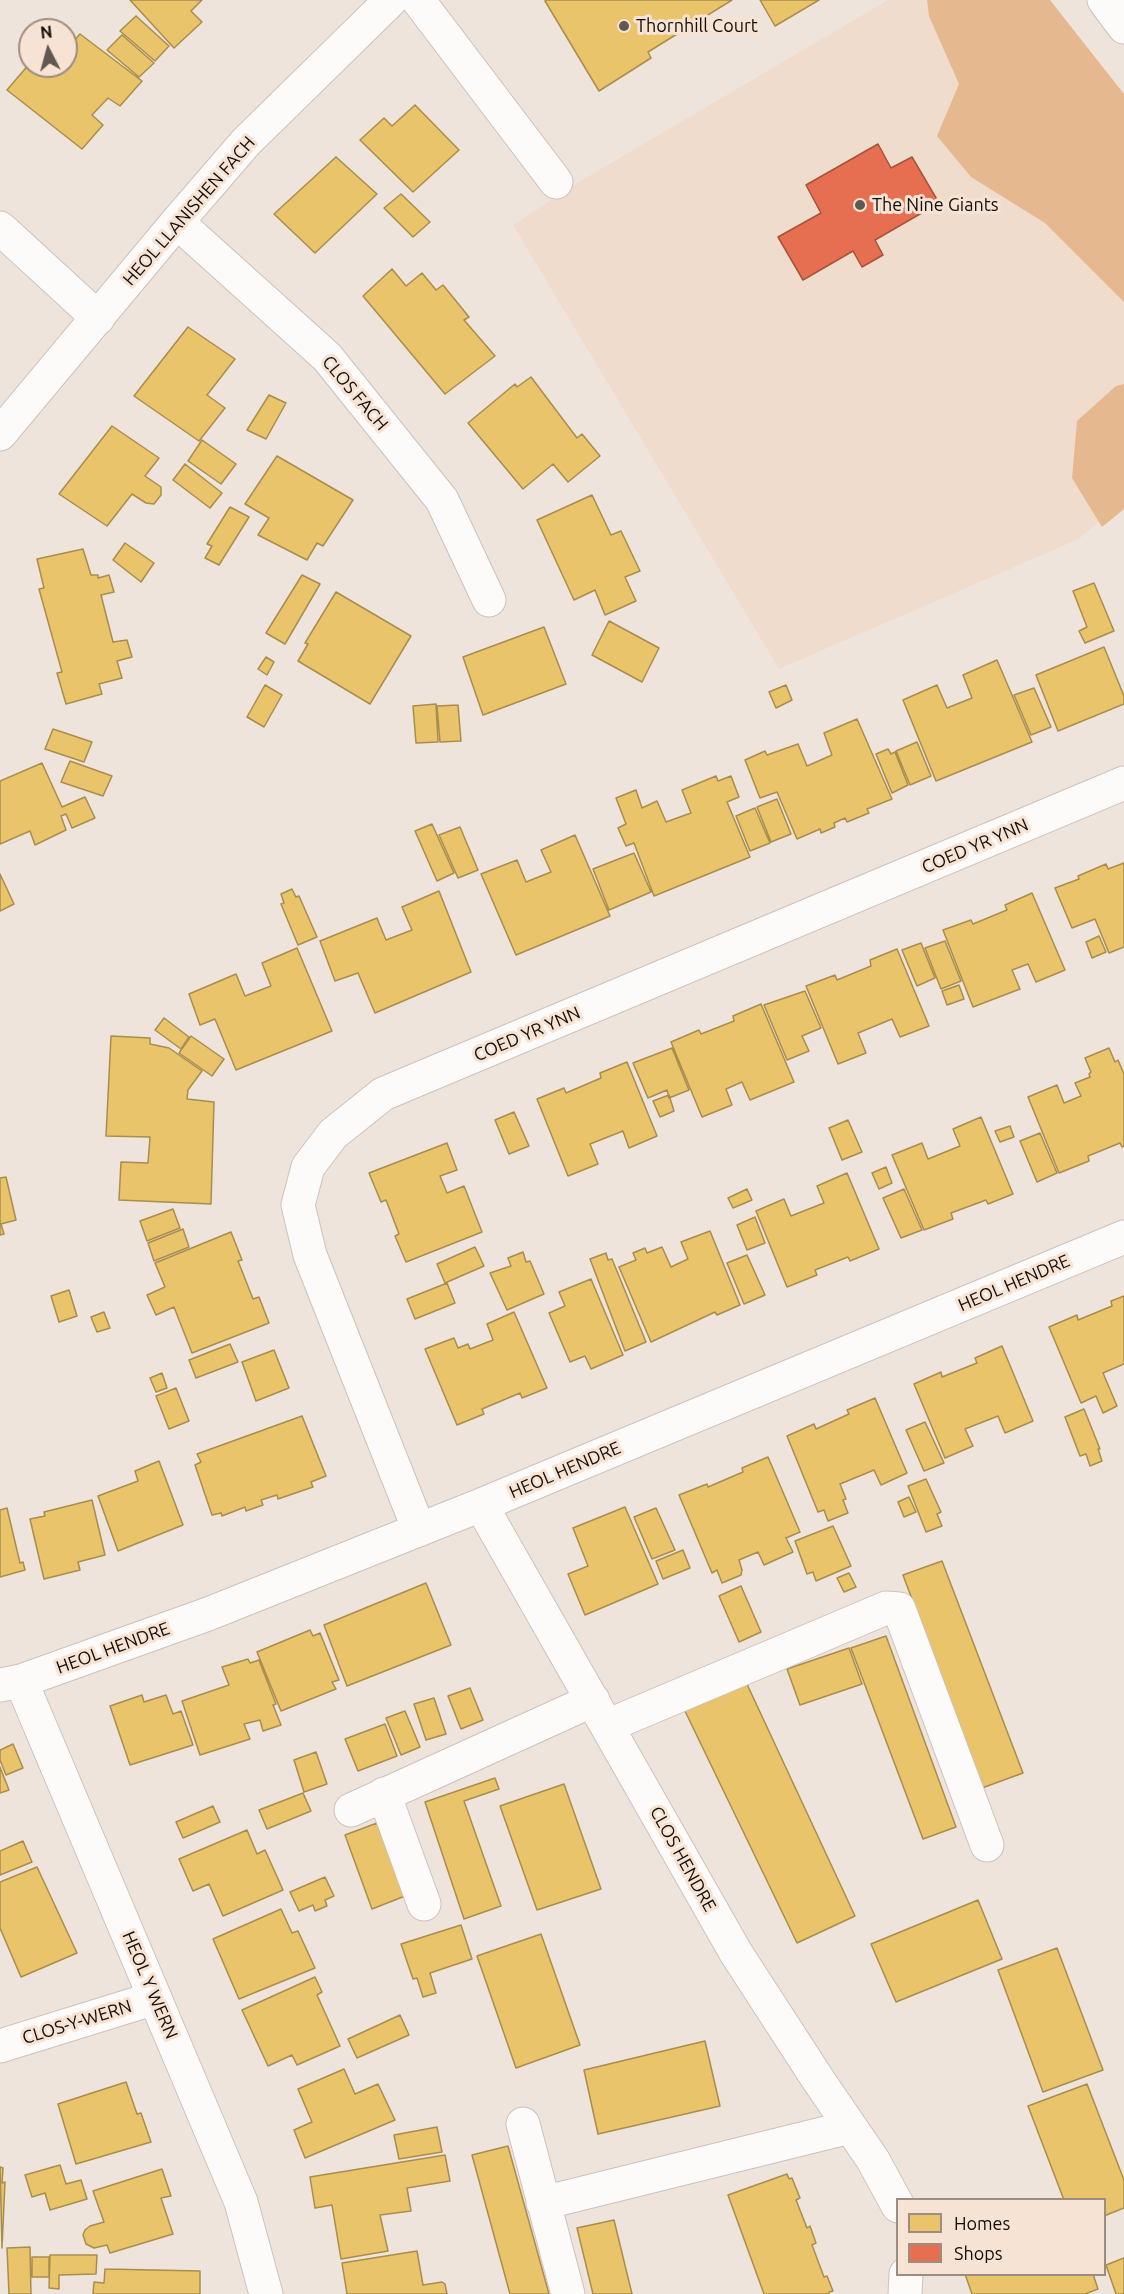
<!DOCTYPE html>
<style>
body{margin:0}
#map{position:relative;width:1124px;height:2294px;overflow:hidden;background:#efe4db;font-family:Ubuntu,sans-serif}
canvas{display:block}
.legend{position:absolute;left:896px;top:2198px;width:210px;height:78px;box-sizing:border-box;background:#f7e3d3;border:2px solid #9c8d82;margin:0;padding:8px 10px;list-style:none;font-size:18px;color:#130d08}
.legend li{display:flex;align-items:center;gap:12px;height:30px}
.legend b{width:30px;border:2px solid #9c8d82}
.north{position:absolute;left:18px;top:18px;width:60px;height:60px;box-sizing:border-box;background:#f7e3d3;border:2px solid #9c8d82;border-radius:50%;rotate:354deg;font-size:16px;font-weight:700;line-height:24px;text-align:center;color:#130d08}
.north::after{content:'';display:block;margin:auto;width:21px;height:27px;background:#605852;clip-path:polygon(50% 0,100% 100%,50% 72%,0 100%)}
</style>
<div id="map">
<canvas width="1124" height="2294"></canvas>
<ul class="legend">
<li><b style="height:16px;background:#e9c46a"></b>Homes</li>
<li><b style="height:16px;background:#e76f51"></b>Shops</li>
</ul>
<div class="north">N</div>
</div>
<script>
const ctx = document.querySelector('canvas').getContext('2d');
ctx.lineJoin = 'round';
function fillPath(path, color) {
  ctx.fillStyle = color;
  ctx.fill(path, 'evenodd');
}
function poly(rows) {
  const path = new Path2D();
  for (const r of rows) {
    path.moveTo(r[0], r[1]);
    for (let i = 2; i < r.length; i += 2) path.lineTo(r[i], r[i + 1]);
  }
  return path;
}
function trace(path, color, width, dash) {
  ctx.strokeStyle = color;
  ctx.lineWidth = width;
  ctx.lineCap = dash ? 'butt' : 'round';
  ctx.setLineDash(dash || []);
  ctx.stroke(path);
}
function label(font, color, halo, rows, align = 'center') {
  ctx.font = font + ' Ubuntu,sans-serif';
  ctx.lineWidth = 6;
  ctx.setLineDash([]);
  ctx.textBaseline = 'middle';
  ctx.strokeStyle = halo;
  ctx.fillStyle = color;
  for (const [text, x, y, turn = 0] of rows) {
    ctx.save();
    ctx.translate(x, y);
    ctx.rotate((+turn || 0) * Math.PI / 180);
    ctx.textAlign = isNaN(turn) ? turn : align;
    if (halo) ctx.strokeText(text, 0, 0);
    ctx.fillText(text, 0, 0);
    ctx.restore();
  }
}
const built = poly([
 [888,0,990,0,1124,206,1124,500,1079,539,779,669,513,225,577,183]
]);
const forest = poly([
 [927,0,1050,0,1124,94,1124,302,1045,223,971,177,937,136,959,84,929,16],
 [1124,384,1124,509,1102,527,1072,478,1077,421,1116,386]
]);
const homes = poly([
 [130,0,202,0,191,11,202,22,174,48,130,0],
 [547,0,732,0,648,52,651,58,599,91,545,1,547,0],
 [760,0,819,0,775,26,760,0],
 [136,16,169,46,155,61,120,31,136,16],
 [80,34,142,81,120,106,108,98,92,115,103,125,82,149,7,90,30,63,30,66,66,66,66,44,69,46,80,34],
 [122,35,154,63,139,77,107,50,122,35],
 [415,105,459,150,413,192,360,140,384,118,392,126,415,105],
 [336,157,377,194,315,253,274,214,336,157],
 [401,194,430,222,413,237,384,208,401,194],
 [392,269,406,286,422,273,436,290,443,285,469,317,464,320,495,356,445,394,363,296,392,269],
 [188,327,235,359,207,395,225,408,199,441,134,396,188,327],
 [531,377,577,438,582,434,600,456,568,482,553,464,523,489,468,423,515,384,517,387,531,377],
 [269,395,286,403,266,439,247,430,269,395],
 [112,426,159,458,145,476,161,487,161,495,154,504,146,503,132,494,107,526,59,494,112,426],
 [202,440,236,464,221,484,188,461,202,440],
 [277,456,353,500,323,546,317,543,307,560,258,535,269,518,245,504,277,456],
 [185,464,222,493,210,508,173,480,185,464],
 [592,495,611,535,621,531,640,571,625,577,636,601,605,615,595,590,574,600,537,520,592,495],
 [230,507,249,517,219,565,205,558,212,546,207,544,230,507],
 [125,543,154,563,141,582,113,560,125,543],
 [83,549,91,575,98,575,98,578,109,575,114,592,101,595,113,642,127,640,132,657,117,661,122,678,99,684,102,694,66,704,57,673,62,672,39,589,44,588,37,559,83,549],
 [302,575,320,584,285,644,266,633,302,575],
 [1094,583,1114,631,1085,643,1079,631,1087,627,1073,591,1094,583],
 [336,592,411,636,370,704,298,661,308,644,305,643,336,592],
 [609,621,659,648,642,682,592,655,609,621],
 [544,627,566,684,483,715,463,657,544,627],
 [1104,647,1124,696,1124,704,1058,731,1036,675,1104,647],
 [266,657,274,662,267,675,258,669,266,657],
 [997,660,1032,742,936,781,903,700,937,685,947,708,972,698,963,675,997,660],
 [265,685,282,695,264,727,247,717,265,685],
 [786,685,792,700,776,708,769,692,786,685],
 [1034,688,1051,727,1031,735,1014,695,1034,688],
 [436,704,438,742,416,743,413,706,436,704],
 [458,705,461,741,440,742,437,706,458,705],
 [857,719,892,799,867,809,869,813,847,822,845,818,834,823,835,827,821,833,820,829,797,839,777,792,760,798,745,760,765,751,767,755,798,744,807,766,832,755,824,733,857,719],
 [53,729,92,742,84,762,45,749,53,729],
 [917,742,931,776,910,785,896,751,917,742],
 [888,749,891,754,895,752,908,785,892,793,876,754,888,749],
 [70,761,112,776,103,796,61,782,70,761],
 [42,763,62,807,85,797,95,818,72,828,66,814,61,816,66,830,35,845,30,831,0,844,0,781,42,763],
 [716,776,718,781,731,776,739,797,727,802,750,857,654,896,634,843,626,846,618,828,626,824,616,798,636,790,642,808,657,801,666,822,691,813,682,790,716,776],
 [777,799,791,834,771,842,757,807,777,799],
 [755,808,770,843,750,851,736,816,755,808],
 [432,824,454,873,437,881,415,831,432,824],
 [460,827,478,870,458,878,439,835,460,827],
 [575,835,610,916,516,955,481,874,517,860,526,882,551,872,541,850,575,835],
 [634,853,651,892,609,910,593,869,634,853],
 [1124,863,1124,947,1109,953,1095,919,1072,928,1055,888,1079,879,1078,876,1106,864,1108,869,1124,863],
 [0,874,14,904,0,911,0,874],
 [292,889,296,897,299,896,317,937,298,945,281,904,284,903,281,894,292,889],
 [439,891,471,972,375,1013,358,973,335,981,320,941,377,918,386,940,412,930,402,907,439,891],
 [1032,893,1065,970,1036,982,1028,964,1012,970,1020,989,973,1007,943,930,971,920,973,924,1007,910,1005,905,1032,893],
 [1099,936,1106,952,1092,958,1086,942,1099,936],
 [945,941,961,981,941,989,925,948,945,941],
 [921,943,935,978,917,986,902,950,921,943],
 [297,948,332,1031,236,1070,215,1019,200,1025,189,994,236,974,245,996,271,986,262,963,297,948],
 [897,949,929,1026,900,1037,892,1019,858,1033,866,1053,838,1064,806,986,835,975,837,980,871,966,870,960,897,949],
 [959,985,964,999,947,1005,942,991,959,985],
 [805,991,821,1028,802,1036,809,1051,787,1060,764,1005,805,991],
 [761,1004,794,1082,750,1100,742,1082,726,1089,732,1105,702,1117,671,1042,699,1030,701,1034,734,1021,733,1016,761,1004],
 [164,1018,189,1037,181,1049,155,1030,164,1018],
 [111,1036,150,1038,150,1044,169,1048,202,1071,188,1090,187,1099,214,1102,211,1204,119,1200,121,1162,148,1163,150,1137,106,1136,111,1036],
 [191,1036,224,1059,212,1076,179,1053,191,1036],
 [672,1048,689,1090,669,1098,667,1090,648,1098,633,1063,672,1048],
 [1109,1048,1115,1062,1118,1060,1124,1074,1124,1146,1122,1147,1120,1143,1088,1156,1089,1161,1059,1173,1028,1097,1057,1085,1064,1103,1081,1096,1075,1083,1090,1077,1089,1074,1091,1072,1085,1058,1109,1048],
 [627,1062,657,1136,629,1148,623,1131,590,1144,598,1164,568,1176,537,1099,564,1088,566,1093,601,1078,600,1073,627,1062],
 [669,1095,674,1111,660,1117,653,1101,669,1095],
 [514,1112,529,1146,509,1154,495,1120,514,1112],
 [981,1117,1013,1194,988,1204,986,1200,951,1213,953,1219,924,1230,892,1155,922,1143,928,1159,960,1146,953,1129,981,1117],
 [848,1120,862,1152,842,1160,829,1128,848,1120],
 [1010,1126,1014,1137,1000,1142,995,1131,1010,1126],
 [1040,1133,1057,1173,1037,1182,1020,1141,1040,1133],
 [447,1143,457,1170,440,1176,447,1193,464,1186,482,1232,406,1262,395,1236,399,1234,386,1200,381,1202,369,1173,447,1143],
 [886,1167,892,1183,879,1189,872,1173,886,1167],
 [847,1173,879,1249,850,1261,848,1257,815,1270,817,1275,787,1287,756,1211,784,1199,791,1216,824,1203,817,1186,847,1173],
 [6,1177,16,1220,1,1224,4,1234,0,1235,0,1178,6,1177],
 [747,1189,752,1200,733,1208,728,1198,747,1189],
 [904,1189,922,1230,901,1238,883,1198,904,1189],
 [173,1209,180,1228,147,1241,140,1221,173,1209],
 [755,1217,765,1243,747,1250,737,1225,755,1217],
 [183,1229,189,1247,154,1261,148,1243,183,1229],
 [710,1231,740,1305,717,1315,715,1312,651,1342,619,1267,636,1260,633,1253,645,1248,647,1253,662,1247,671,1267,688,1259,681,1242,710,1231],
 [231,1232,242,1260,238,1261,253,1299,259,1297,269,1323,192,1353,174,1307,156,1315,147,1295,165,1287,155,1263,231,1232],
 [475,1247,484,1266,445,1283,437,1264,475,1247],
 [523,1252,526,1262,530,1261,544,1294,507,1310,490,1273,511,1266,508,1258,523,1252],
 [606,1253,608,1260,612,1259,646,1342,625,1351,590,1259,606,1253],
 [747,1255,765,1295,744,1304,727,1263,747,1255],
 [591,1279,623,1355,591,1369,585,1356,570,1362,549,1313,565,1306,559,1292,591,1279],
 [447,1283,455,1303,415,1319,407,1299,447,1283],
 [69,1290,77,1316,59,1322,51,1296,69,1290],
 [1124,1296,1124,1364,1103,1373,1117,1406,1103,1413,1096,1396,1081,1403,1049,1327,1077,1315,1078,1320,1112,1306,1111,1301,1124,1296],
 [104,1312,110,1328,97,1332,91,1317,104,1312],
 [514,1312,547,1388,522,1398,520,1393,482,1409,484,1414,457,1425,425,1349,454,1338,458,1348,468,1344,470,1349,493,1340,487,1324,514,1312],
 [230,1344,238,1362,196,1378,189,1360,230,1344],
 [1002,1346,1033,1421,1005,1433,998,1416,965,1429,973,1446,945,1458,914,1384,941,1372,942,1377,977,1363,975,1358,1002,1346],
 [274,1350,289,1388,256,1401,242,1362,274,1350],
 [162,1373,167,1388,156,1392,150,1378,162,1373],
 [176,1388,189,1421,169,1429,156,1396,176,1388],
 [875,1398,907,1473,881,1485,874,1470,840,1484,846,1499,843,1500,848,1513,828,1521,824,1510,818,1512,787,1436,814,1424,816,1429,849,1414,847,1410,875,1398],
 [1084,1409,1100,1449,1098,1449,1102,1461,1090,1466,1086,1454,1080,1456,1065,1417,1084,1409],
 [302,1416,326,1476,311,1482,313,1487,278,1499,277,1495,261,1500,263,1505,246,1511,245,1507,222,1516,221,1513,212,1515,195,1465,201,1462,197,1454,302,1416],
 [925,1422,944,1463,924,1471,906,1430,925,1422],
 [768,1457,800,1532,786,1538,793,1552,764,1565,758,1552,739,1560,742,1570,741,1575,722,1583,717,1570,712,1573,679,1495,707,1484,708,1487,743,1472,742,1468,768,1457],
 [159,1461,183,1525,118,1551,98,1496,138,1481,135,1471,159,1461],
 [926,1479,941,1512,937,1514,942,1526,926,1532,908,1486,926,1479],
 [909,1497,916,1512,904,1517,898,1502,909,1497],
 [92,1500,105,1555,78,1562,80,1570,44,1579,30,1519,45,1516,44,1512,92,1500],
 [625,1507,658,1584,585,1615,568,1574,588,1566,573,1528,625,1507],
 [7,1508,20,1563,23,1562,25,1570,0,1577,0,1510,7,1508],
 [656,1508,675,1550,652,1559,634,1517,656,1508],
 [833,1526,851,1566,816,1581,813,1572,807,1574,795,1541,833,1526],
 [683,1550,690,1568,663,1579,656,1561,683,1550],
 [942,1561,1023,1773,982,1788,903,1575,942,1561],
 [849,1573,856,1587,844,1592,837,1578,849,1573],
 [426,1583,451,1645,347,1686,324,1625,426,1583],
 [741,1586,761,1632,739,1642,719,1596,741,1586],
 [310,1630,313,1636,320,1633,339,1680,332,1682,336,1689,281,1711,257,1652,310,1630],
 [886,1636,956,1827,923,1839,851,1648,886,1636],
 [849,1648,862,1684,800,1705,787,1669,849,1648],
 [248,1659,250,1663,259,1660,276,1704,273,1705,281,1725,263,1731,260,1720,244,1724,250,1739,200,1755,182,1701,229,1685,222,1667,248,1659],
 [746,1682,855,1916,797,1943,684,1709,746,1682],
 [470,1688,483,1720,461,1729,448,1696,470,1688],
 [142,1695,144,1702,166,1695,173,1714,181,1711,193,1745,130,1765,110,1706,142,1695],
 [434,1698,446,1734,426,1740,414,1704,434,1698],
 [405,1711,420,1747,401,1755,386,1718,405,1711],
 [385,1724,397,1756,358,1771,345,1739,385,1724],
 [13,1744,23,1768,6,1775,0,1760,0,1750,13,1744],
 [316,1752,327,1784,304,1792,294,1760,316,1752],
 [0,1767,9,1790,0,1793,0,1767],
 [495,1778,499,1789,464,1801,501,1906,464,1919,425,1802,495,1778],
 [564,1784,601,1889,537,1910,500,1806,564,1784],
 [303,1793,311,1811,267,1829,259,1810,303,1793],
 [213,1806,220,1822,183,1838,176,1822,213,1806],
 [377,1823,405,1896,372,1909,345,1835,377,1823],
 [247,1830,257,1854,265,1850,283,1890,223,1916,209,1884,193,1891,179,1859,247,1830],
 [23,1841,32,1862,0,1875,0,1851,23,1841],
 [37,1867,77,1953,21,1977,0,1928,0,1882,37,1867],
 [325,1877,334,1896,325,1900,327,1906,315,1911,313,1905,299,1911,290,1892,325,1877],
 [978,1900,1002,1959,896,2002,871,1944,978,1900],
 [281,1909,292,1933,298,1931,315,1968,239,1999,213,1939,281,1909],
 [461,1925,472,1959,430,1973,436,1993,423,1997,417,1978,413,1979,401,1944,461,1925],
 [541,1934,580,2045,516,2068,477,1956,541,1934],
 [1057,1948,1103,2070,1043,2092,998,1970,1057,1948],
 [315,1977,322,1992,317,1995,340,2046,297,2065,292,2055,268,2066,242,2010,315,1977],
 [400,2015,409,2035,357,2058,348,2039,400,2015],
 [705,2041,720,2106,598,2134,584,2070,705,2041],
 [344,2069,355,2094,378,2084,395,2120,305,2158,294,2130,312,2122,298,2089,344,2069],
 [126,2082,137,2114,141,2113,151,2142,76,2164,58,2104,126,2082],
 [1087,2084,1124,2180,1124,2208,1104,2216,1104,2200,1064,2200,1028,2106,1087,2084],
 [437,2127,442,2152,399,2159,394,2135,437,2127],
 [508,2146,549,2294,510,2294,472,2155,508,2146],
 [445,2155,450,2181,407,2188,411,2211,380,2215,388,2251,341,2259,332,2205,315,2208,310,2177,445,2155],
 [60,2165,66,2184,81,2180,87,2199,50,2210,45,2193,32,2197,25,2175,60,2165],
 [0,2167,3,2168,2,2183,5,2182,2,2248,0,2167],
 [162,2169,171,2196,161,2198,173,2234,110,2253,107,2245,94,2248,86,2244,83,2235,85,2230,90,2226,104,2222,93,2191,162,2169],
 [787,2174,789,2179,792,2178,800,2198,796,2200,807,2228,810,2226,816,2243,812,2245,824,2277,827,2276,833,2291,829,2292,829,2294,764,2294,728,2195,787,2174],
 [614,2220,632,2294,593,2294,577,2228,614,2220],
 [30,2247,31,2294,9,2294,7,2248,30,2247],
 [417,2251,423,2285,442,2282,445,2284,447,2294,347,2294,342,2263,417,2251],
 [50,2255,97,2255,96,2274,59,2275,59,2289,49,2288,50,2255],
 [32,2257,49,2257,49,2277,32,2277,32,2257],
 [1124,2258,1124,2294,1116,2294,1106,2265,1124,2258],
 [105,2269,200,2271,200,2294,93,2294,94,2282,104,2283,105,2269],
 [965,2274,1093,2274,1098,2289,1085,2294,972,2294,965,2274]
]);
const shops = poly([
 [878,144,891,168,912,157,939,203,875,240,883,255,862,267,853,251,803,280,778,237,821,213,806,185,878,144]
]);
const minor = poly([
 [418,0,556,182],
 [177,222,327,357,442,500,489,600],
 [0,228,98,318],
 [0,434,177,222,246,142,391,0],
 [481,1505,736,1953,817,2078,873,2160,898,2206],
 [419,1530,310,1255,298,1205,308,1167,333,1134,383,1094,1124,783],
 [21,1681,241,2202,266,2294],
 [0,1685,21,1681,208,1614,481,1505,1124,1237],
 [607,1726,886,1608,899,1609,987,1845],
 [384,1794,424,1904],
 [351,1810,593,1700],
 [0,2046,155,1998],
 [523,2124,568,2294],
 [543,2203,850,2127],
 [905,2294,906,2274]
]);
const major = poly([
 [1104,0,1124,27]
]);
const markers = [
 [624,26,6,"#605852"],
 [860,205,6,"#605852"]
];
const poiNames = [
 ["Thornhill Court",636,26],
 ["The Nine Giants",872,205]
];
const streetNames = [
 ["HEOL LLANISHEN FACH",189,211,-49],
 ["CLOS FACH",355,393,50],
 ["COED YR YNN",975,846,-23],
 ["COED YR YNN",527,1034,-23],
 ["HEOL HENDRE",1014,1283,-23],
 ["HEOL HENDRE",565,1470,-23],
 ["HEOL HENDRE",113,1648,-20],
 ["CLOS HENDRE",683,1859,61],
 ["HEOL Y WERN",150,1985,67],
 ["CLOS-Y-WERN",77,2022,-17]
];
fillPath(built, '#f0dccd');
fillPath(forest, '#e6b890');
fillPath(homes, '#e9c46a');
trace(homes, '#a98d4d', 1.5);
fillPath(shops, '#e76f51');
trace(shops, '#a7523b', 1.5);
trace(minor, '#cbc2bc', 35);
trace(major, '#cbc2bc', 35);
trace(minor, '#fdfbfa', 33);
trace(major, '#fdfbfa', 33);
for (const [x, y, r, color] of markers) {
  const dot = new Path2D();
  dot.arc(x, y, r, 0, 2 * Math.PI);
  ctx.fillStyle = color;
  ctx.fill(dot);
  trace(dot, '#f7e3d3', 2);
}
label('18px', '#130d08', '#f7e3d3', poiNames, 'left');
label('18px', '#130d08', '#f7e3d3', streetNames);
</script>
